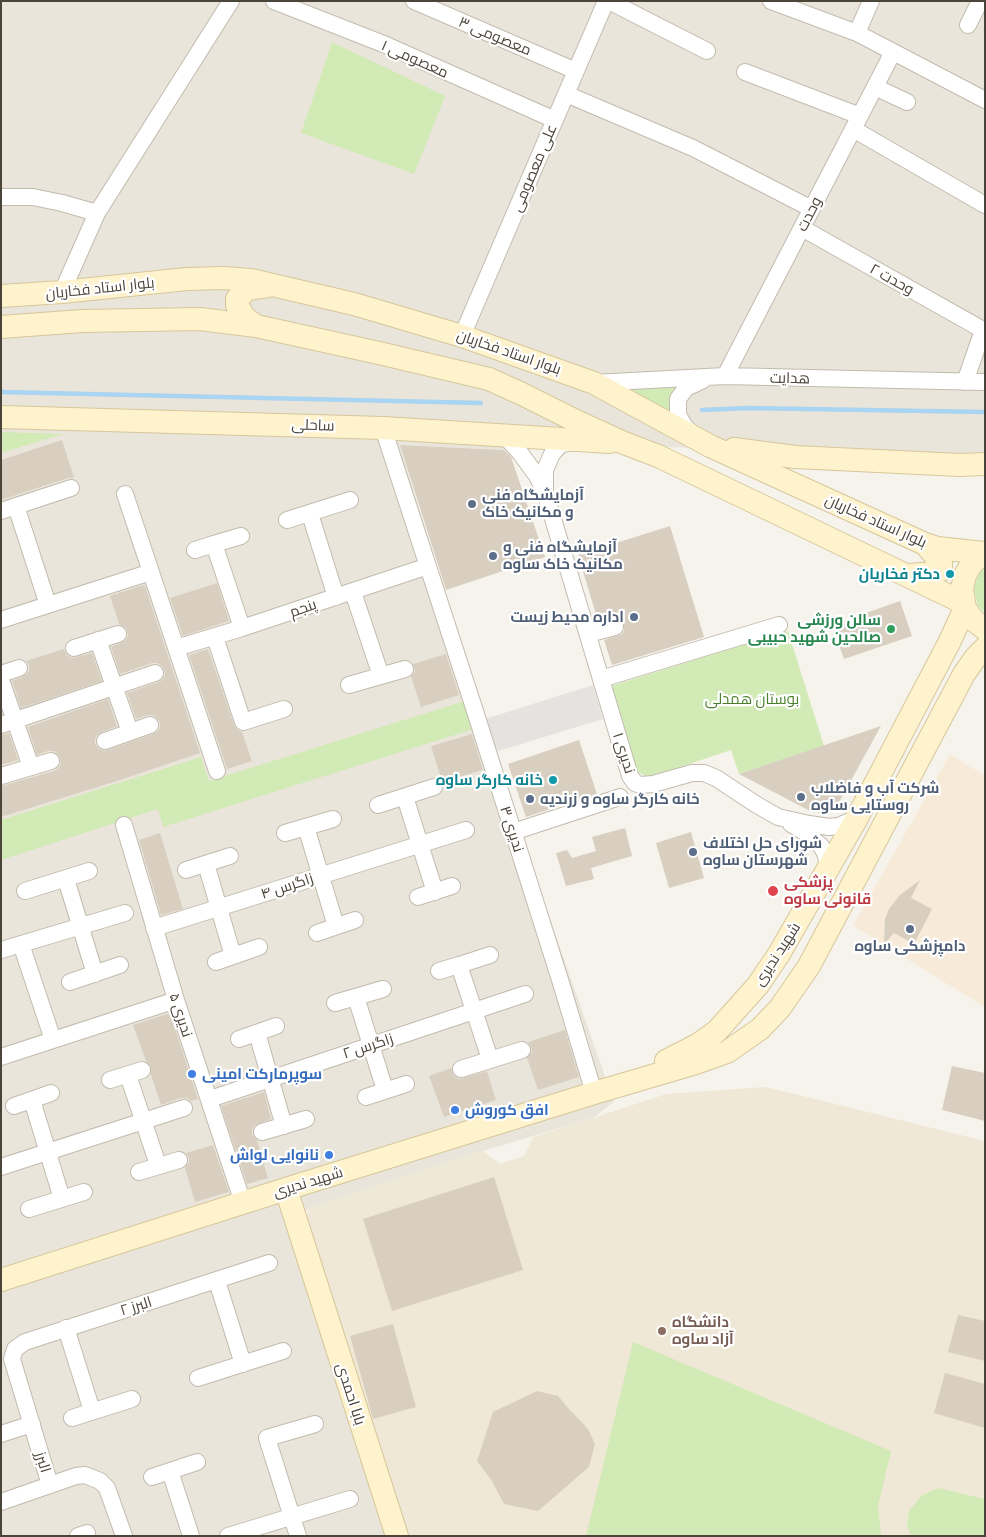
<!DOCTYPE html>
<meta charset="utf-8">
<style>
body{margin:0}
#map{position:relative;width:986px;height:1537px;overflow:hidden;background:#f6f3ec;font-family:"Exo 2",sans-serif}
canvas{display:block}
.frame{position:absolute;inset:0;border:2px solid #4b4439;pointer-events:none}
</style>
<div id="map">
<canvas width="986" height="1537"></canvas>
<div class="frame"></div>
</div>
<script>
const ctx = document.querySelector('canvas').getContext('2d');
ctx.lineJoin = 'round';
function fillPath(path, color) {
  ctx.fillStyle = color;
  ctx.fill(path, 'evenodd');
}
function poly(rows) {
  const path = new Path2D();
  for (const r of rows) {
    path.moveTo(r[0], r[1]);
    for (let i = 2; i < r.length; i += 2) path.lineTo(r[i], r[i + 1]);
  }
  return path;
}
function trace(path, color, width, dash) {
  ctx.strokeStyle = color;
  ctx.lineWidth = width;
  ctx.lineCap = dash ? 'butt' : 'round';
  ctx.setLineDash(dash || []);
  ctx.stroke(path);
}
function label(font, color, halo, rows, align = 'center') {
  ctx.font = font + ' "Exo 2",Cairo,sans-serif';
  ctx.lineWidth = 4.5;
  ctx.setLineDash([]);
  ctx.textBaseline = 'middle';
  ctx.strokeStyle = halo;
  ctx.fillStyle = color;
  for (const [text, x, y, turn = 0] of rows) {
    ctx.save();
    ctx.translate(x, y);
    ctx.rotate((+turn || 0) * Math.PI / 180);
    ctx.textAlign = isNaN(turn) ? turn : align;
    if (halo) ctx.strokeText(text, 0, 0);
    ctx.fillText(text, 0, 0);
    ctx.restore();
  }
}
const residential = poly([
 [1,1,985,1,985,457,597,445,508,450,400,445,444,591,527,853,614,1102,593,1118,483,1151,309,1209,288,1218,389,1536,1,1536]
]);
const commercial = poly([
 [950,754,985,776,985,1007,853,926]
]);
const education = poly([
 [766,1087,985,1141,985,1536,404,1536,304,1221,309,1209,483,1151,500,1164,524,1156,533,1137,593,1118,666,1094]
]);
const green = poly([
 [332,42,445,96,414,174,301,133],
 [681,382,669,398,674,417,622,387],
 [1,432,63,434,1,453],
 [985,567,985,613,978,606,974,590,978,575],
 [788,631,824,746,739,774,731,750,656,775,645,776,636,771,611,686],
 [471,699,480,727,163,827,158,809,1,860,1,820,201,757,209,781],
 [633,1342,891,1451,878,1506,881,1536,586,1536],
 [938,1488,985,1499,985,1536,911,1536,907,1526,909,1511,921,1496]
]);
const parking = poly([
 [593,685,603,719,495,752,485,719]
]);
const stream = poly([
 [1,392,481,403],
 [702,410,747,408,985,412]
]);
const building = poly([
 [62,440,74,478,68,478,1,500,1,460],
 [400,445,504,450,511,457,545,557,446,590],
 [670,526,704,637,612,665,604,640,622,634,624,630,624,624,622,620,617,617,598,621,578,555],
 [217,583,229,621,183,636,170,598],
 [143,585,145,586,200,753,117,781,1,817,1,786,54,771,58,768,61,764,60,758,57,753,54,751,48,751,37,755,28,727,108,699,117,726,102,732,97,735,95,739,95,744,99,749,104,751,108,750,153,734,158,731,160,727,160,722,156,717,152,715,147,715,136,719,127,693,159,682,162,680,165,675,164,669,162,666,157,663,152,663,120,674,111,647,125,641,128,636,127,631,125,627,119,624,110,596],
 [900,601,912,636,844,659,832,625],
 [64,649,67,655,72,658,92,653,102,681,21,708,12,681,22,677,27,674,29,670,29,665,26,661],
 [208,649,234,725,237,730,242,732,252,761,227,769,189,655],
 [446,654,459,695,421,707,411,676,415,671,413,664],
 [881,726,837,806,833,811,822,813,812,812,739,774],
 [9,733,18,760,1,765,1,735],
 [472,734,483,770,442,782,431,746],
 [579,740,597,794,526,817,508,764],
 [625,828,632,856,591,868,594,879,566,886,556,853,567,850,572,858,596,851,592,837],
 [691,832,704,878,669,888,656,843],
 [160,833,183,909,161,915,139,840],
 [920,880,911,898,932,909,914,944,894,933,884,944,885,919,889,909,900,895],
 [170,1013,198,1099,191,1101,187,1098,181,1098,161,1105,151,1075,151,1067,146,1061,133,1025],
 [565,1030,579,1077,538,1090,527,1058,532,1052,531,1047,528,1042],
 [952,1066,985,1073,985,1121,942,1110],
 [451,1068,454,1076,459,1079,487,1071,496,1100,444,1117,429,1076],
 [264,1092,271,1119,255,1125,252,1129,252,1134,257,1141,268,1178,247,1184,221,1106],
 [213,1145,229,1192,195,1202,185,1168,189,1162,189,1158,186,1153],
 [494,1177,523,1270,392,1311,363,1219],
 [958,1315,985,1321,985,1361,948,1352],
 [393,1324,416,1407,373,1419,350,1336],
 [945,1373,985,1384,985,1428,934,1413],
 [537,1391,558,1396,568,1408,588,1429,595,1444,589,1467,538,1511,504,1504,492,1481,477,1461,493,1412]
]);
const street = poly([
 [274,1,386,45,555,120],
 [414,1,576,71],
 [609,1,707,51],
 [771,1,857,33,985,100],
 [968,25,980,1],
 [857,33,871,1],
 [745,72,860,116],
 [875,87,907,102],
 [566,94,693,148,812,209],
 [853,129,985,205],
 [1,197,33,197,62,203,97,213],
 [802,228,983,330,965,382],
 [62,292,97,213,231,1],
 [462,336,606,1],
 [725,376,893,52],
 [594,383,725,376,985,382],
 [383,428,475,711,561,983,594,1093],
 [503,434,521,454,537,476,545,492,630,776,635,783,640,785,653,784,692,773,704,773,716,778,757,805,778,817,809,824,829,827,838,826,857,818],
 [693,434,685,427,678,415,678,399,686,388,703,380],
 [545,490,545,470,552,454,561,444,575,442],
 [125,494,217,771],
 [16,506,48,605],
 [1,511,71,488],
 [310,514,336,597],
 [287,520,350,500],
 [241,536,214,544,242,628],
 [195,550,214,544],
 [353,592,381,676],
 [1,620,151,572],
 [588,634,615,627],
 [215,637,243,722,284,709],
 [98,640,130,732],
 [74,648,118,634],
 [176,648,242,628,428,566],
 [1,674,19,668],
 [601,679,779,625],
 [1,680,31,767],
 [349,685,405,669],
 [1,725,155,673],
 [105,741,150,725],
 [1,776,51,761],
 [405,797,435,892],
 [378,805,434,787],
 [791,824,806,833,821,846,825,853,829,869],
 [124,825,176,1000,243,1203],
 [306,827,336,926],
 [513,832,620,797],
 [285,833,333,819],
 [206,864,233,956],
 [186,870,230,856],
 [66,879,95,974],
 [25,891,89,871],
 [418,897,452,886],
 [154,928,466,830],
 [317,933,355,920],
 [21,944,53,1040],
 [1,950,125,913],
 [490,955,459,965,490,1059],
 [216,962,259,947],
 [439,971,459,965],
 [70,982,120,965],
 [356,997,385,1090],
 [335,1003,383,989],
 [257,1033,284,1126],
 [239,1039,276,1026],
 [1,1057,176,1000],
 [461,1069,522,1050],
 [128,1075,158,1165],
 [110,1080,142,1070],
 [366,1097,406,1084],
 [210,1099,525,994],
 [32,1100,62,1199],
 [14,1106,51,1093],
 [262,1132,306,1119],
 [1,1167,184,1108],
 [139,1172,179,1160],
 [29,1209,84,1192],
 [217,1281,243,1364],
 [66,1328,92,1411],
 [198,1378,283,1351],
 [72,1418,132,1399],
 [1,1434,32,1424],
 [170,1471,191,1536],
 [152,1477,197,1462],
 [50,1485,12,1359,15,1349,25,1342,269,1263],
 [1,1502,76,1476,85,1475,100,1481,107,1488,124,1536],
 [78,1536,87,1533],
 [228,1536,350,1499],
 [298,1536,267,1438,315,1424]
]);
const secondary = poly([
 [1,296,62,292,187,279,223,278,251,280,354,304,462,336,594,383,710,446,925,544,937,548,984,553],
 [256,326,244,317,237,305,237,299,247,289,268,286],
 [1,327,82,321,200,319,256,326,379,353,489,379,522,394,578,422,624,443,658,456,964,603],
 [1,417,383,428,610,442],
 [734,449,795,457,960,465,985,464],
 [985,553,973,562,965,575,962,589,965,608,972,619,985,629],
 [908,575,935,573,941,570,941,563,925,544],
 [666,1061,699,1044,717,1031,758,985,779,954,857,818,949,643,965,608],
 [286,1189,397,1536],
 [1,1280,286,1189,594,1093,696,1063,727,1052,760,1029,780,1008,809,966,964,674,976,657,985,648]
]);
const markers = [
 [472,504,5,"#5c6f8a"],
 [493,556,5,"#5c6f8a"],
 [950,574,5,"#0f9aa8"],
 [634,617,5,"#5c6f8a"],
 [891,629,5,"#2e9e5b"],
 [553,780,5,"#0f9aa8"],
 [801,797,5,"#5c6f8a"],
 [530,799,5,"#5c6f8a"],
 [693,852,5,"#5c6f8a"],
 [773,891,6,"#e0444e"],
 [910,929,5,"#5c6f8a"],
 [192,1074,5,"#3f7fe0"],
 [455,1110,5,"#3f7fe0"],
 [329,1155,5,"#3f7fe0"],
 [662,1331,5,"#8d6e63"]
];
const streetNames = [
 ["معصومی ۳",495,36,23],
 ["معصومی ۱",415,59,24],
 ["علی معصومی",534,168,-67],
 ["وحدت",809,214,-63],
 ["وحدت ۲",892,279,29],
 ["بلوار استاد فخاریان",100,288,-6],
 ["بلوار استاد فخاریان",509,352,19],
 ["هدایت",790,378,1],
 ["ساحلی",313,425,2],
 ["بلوار استاد فخاریان",876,521,24],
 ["پنجم",303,608,-19],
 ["ندیری ۱",624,753,72],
 ["ندیری ۳",512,829,72],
 ["زاگرس ۴",287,886,-18],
 ["شهید ندیری",777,954,-57],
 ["ندیری ۵",181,1015,72],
 ["زاگرس ۲",368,1046,-18],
 ["شهید ندیری",308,1182,-17],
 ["البرز ۲",136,1306,-17],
 ["بابا احمدی",351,1394,72],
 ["البرز",43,1462,73]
];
const serviceNames = [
 ["آزمایشگاه فنی",482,495],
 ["و مکانیک خاک",482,512],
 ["آزمایشگاه فنی و",503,547],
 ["مکانیک خاک ساوه",503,564],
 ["اداره محیط زیست",624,617,"right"],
 ["شرکت آب و فاضلاب",811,788],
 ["روستایی ساوه",811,805],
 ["خانه کارگر ساوه و زرندیه",540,799],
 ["شورای حل اختلاف",703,843],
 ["شهرستان ساوه",703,860],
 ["دامپزشکی ساوه",910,946,"center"]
];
const cultureNames = [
 ["دکتر فخاریان",940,574],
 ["خانه کارگر ساوه",543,780]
];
const leisureNames = [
 ["سالن ورزشی",881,620],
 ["صالحین شهید حبیبی",881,637]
];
const parkNames = [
 ["بوستان همدلی",752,699]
];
const healthNames = [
 ["پزشکی",784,882],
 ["قانونی ساوه",784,899]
];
const shopNames = [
 ["سوپرمارکت امینی",202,1074],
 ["افق کوروش",465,1110],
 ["نانوایی لواش",319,1155,"right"]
];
const educationNames = [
 ["دانشگاه",672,1322],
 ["آزاد ساوه",672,1339]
];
fillPath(residential, '#eae5da');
fillPath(commercial, '#f7ead8');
fillPath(education, '#efe8d6');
fillPath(green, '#d2eab5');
fillPath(parking, '#e5e3e0');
trace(stream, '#a9d4f2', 4.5);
fillPath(building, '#d8cfc1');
trace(street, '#c2bbae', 18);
trace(secondary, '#d6c79b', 24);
trace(street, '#fff', 16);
trace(secondary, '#fff3cd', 22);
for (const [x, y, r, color] of markers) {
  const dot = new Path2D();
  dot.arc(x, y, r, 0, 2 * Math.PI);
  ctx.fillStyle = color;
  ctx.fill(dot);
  trace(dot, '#fff', 2);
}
label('15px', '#4b4439', '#fff', streetNames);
label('bold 15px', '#4e5e75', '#fff', serviceNames, 'left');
label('bold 15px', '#0d838f', '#fff', cultureNames, 'right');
label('bold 15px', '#27864d', '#fff', leisureNames, 'right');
label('15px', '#4a7f2a', '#fff', parkNames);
label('bold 15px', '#be3a42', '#fff', healthNames, 'left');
label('bold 15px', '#366cbe', '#fff', shopNames, 'left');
label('bold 15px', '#785e54', '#fff', educationNames, 'left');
</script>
